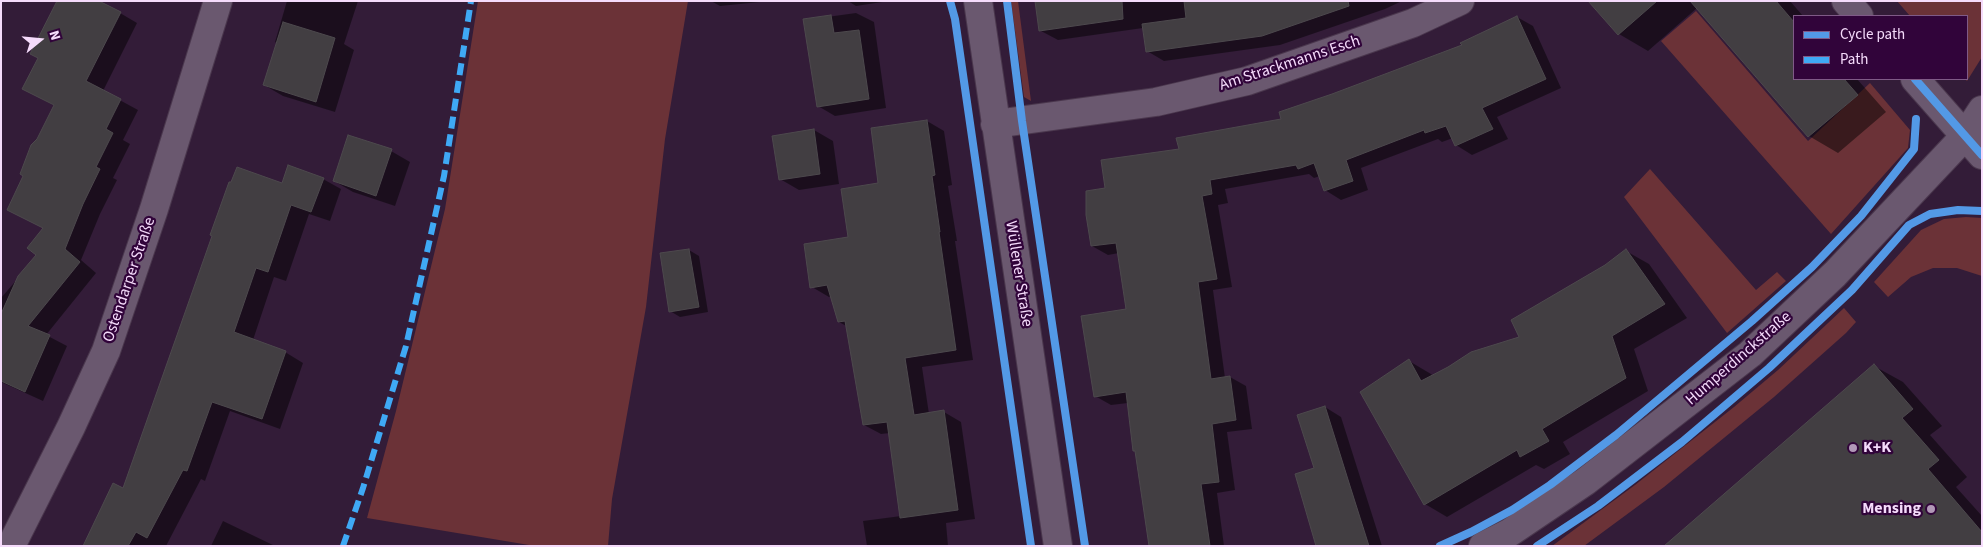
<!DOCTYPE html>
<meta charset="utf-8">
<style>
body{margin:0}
#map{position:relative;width:1983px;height:547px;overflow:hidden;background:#331c38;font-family:"Source Sans 3",sans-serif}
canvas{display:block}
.frame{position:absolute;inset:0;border:2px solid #f5dbfb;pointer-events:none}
.legend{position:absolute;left:1793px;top:15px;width:175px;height:65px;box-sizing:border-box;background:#31043a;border:1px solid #7f5a87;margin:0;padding:6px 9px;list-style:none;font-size:15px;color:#f5dbfb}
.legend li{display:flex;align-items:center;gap:10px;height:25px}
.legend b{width:25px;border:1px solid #7f5a87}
.north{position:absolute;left:15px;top:15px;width:50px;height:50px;-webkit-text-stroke:4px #31043a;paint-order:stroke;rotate:73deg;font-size:14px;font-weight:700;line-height:20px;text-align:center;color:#f5dbfb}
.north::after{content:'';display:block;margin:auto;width:18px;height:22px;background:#f5dbfb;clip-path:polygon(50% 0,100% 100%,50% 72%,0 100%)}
</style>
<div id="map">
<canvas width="1983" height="547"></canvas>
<div class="frame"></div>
<ul class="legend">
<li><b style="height:6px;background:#5399e6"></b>Cycle path</li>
<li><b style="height:6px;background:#3fa9f5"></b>Path</li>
</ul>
<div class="north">N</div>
</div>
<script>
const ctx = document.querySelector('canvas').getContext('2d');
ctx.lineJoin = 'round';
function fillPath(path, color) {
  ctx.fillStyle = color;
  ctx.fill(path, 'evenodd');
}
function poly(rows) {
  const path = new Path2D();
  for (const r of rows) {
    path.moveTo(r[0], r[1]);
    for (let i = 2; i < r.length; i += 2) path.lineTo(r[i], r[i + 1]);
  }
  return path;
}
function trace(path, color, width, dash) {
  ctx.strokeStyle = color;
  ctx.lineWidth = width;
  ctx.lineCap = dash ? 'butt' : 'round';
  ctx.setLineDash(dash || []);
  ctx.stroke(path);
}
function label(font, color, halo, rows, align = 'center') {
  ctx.font = font + ' "Source Sans 3",sans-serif';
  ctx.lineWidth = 4.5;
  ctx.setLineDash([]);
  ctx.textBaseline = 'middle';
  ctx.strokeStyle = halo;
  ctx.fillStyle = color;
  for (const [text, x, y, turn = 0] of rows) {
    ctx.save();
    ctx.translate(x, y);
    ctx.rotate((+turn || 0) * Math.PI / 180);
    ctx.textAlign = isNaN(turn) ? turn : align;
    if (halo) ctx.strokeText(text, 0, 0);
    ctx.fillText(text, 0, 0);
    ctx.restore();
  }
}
const green = poly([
 [478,1,688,1,665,139,646,307,612,499,608,546,535,546,367,518,396,411,445,209],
 [1011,1,1018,1,1031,101,1024,97],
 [1897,1,1982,1,1982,57,1967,81,1965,79,1967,79,1967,16,1910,16],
 [1696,11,1808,141,1870,83,1910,130,1908,148,1831,234,1661,41],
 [1650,169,1756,290,1777,272,1786,281,1727,333,1624,197],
 [1966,217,1982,218,1982,276,1957,268,1933,268,1911,277,1888,297,1874,282,1921,230,1944,219],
 [1844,308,1856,322,1846,333,1774,397,1664,487,1584,546,1552,546,1635,485,1734,407,1778,370]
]);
const shadow = poly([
 [287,1,358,1,344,44,354,50,335,112,283,96,264,85,277,43,275,42],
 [711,1,770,1,720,6],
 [848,1,889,1,856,6],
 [1037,1,1402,1,1385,9,1280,45,1164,61,1147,51,1143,28,1058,40,1041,31],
 [1589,1,1790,1,1803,16,1794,16,1794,79,1857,79,1886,112,1838,153,1809,136,1697,8,1648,51,1619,34],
 [120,13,137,23,103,91,138,110,123,140,130,144,113,178,117,180,100,214,81,260,96,273,46,335,67,346,43,401,1,382,1,298,38,255,44,228,25,175,38,139,55,106,24,89],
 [856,13,874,22,886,108,835,116,818,106,805,20],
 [1517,17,1533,26,1561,88,1497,117,1508,139,1472,155,1456,145,1453,138,1442,142,1438,139,1361,168,1368,190,1341,200,1325,190,1320,176,1314,178,1309,174,1225,189,1228,203,1218,205,1232,287,1213,290,1225,378,1230,377,1246,386,1252,429,1227,432,1235,490,1217,493,1224,546,1150,546,1128,403,1111,405,1095,396,1127,310,1119,253,1108,255,1092,246,1106,189,1180,150,1283,120,1332,95,1463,46],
 [927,121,944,131,952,185,948,186,957,241,955,241,973,360,922,367,929,414,944,412,961,422,975,519,946,523,948,546,867,546,863,521,901,516,890,433,881,434,864,425,848,327,839,322,831,296,829,297,812,287,849,238,880,184],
 [814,130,833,141,839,184,799,190,780,179],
 [391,151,410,162,395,206,353,192,334,181],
 [323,179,341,189,330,221,309,214,286,281,274,277,253,340,285,352,303,363,280,429,230,411,205,481,201,479,166,546,84,546,123,489,283,185],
 [689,250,699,256,708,312,680,317,670,311],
 [1626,251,1649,264,1687,318,1634,349,1648,391,1563,442,1570,454,1544,469,1536,465,1447,517,1425,504,1409,361,1431,374,1433,376,1521,338,1606,266],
 [1874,366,1903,382,1942,426,1930,435,1967,477,1956,487,1982,516,1982,546,1666,546],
 [1325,407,1341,417,1382,546,1318,546,1316,469],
 [223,521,275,546,211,546]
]);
const building = poly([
 [57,1,99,1,121,12,86,81,121,99,106,129,113,133,96,167,100,169,83,204,65,249,80,262,28,326,50,335,25,392,1,381,1,314,18,276,36,255,27,248,43,228,7,210,23,176,20,174,31,145,37,139,54,105,22,89,38,58,30,54,57,1],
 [1035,1,1122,1,1123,19,1039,31,1035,1],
 [1184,1,1348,1,1349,6,1262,36,1146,52,1142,24,1186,18,1184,1],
 [1588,1,1657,1,1618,35,1588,1],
 [1690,1,1776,1,1794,22,1794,79,1844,79,1858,95,1808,137,1690,1],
 [831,15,834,33,859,30,869,99,817,107,803,19,831,15],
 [1517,16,1546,79,1482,108,1493,129,1455,146,1446,126,1425,133,1424,130,1346,160,1353,181,1324,191,1314,163,1298,169,1296,165,1210,180,1212,194,1202,196,1217,279,1198,282,1211,379,1230,376,1236,420,1212,424,1219,482,1201,484,1210,546,1149,546,1135,451,1133,451,1126,392,1094,397,1081,316,1126,309,1116,243,1091,246,1086,215,1086,191,1105,188,1101,160,1179,149,1176,138,1281,119,1279,112,1332,94,1462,45,1460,43,1517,16],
 [283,22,335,38,316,102,263,85,283,22],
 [927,120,935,175,932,176,940,232,939,232,956,350,905,358,914,415,944,410,958,510,900,518,887,422,863,425,845,321,838,322,827,285,810,288,804,244,848,237,841,189,878,183,871,128,927,120],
 [814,129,820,174,779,180,772,136,814,129],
 [348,135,392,149,376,196,333,181,348,135],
 [288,165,324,178,311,212,291,205,268,272,256,268,234,332,286,351,262,419,212,402,187,471,183,470,147,538,136,532,128,546,83,546,113,483,123,488,212,236,210,235,229,182,231,182,237,167,282,183,288,165],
 [689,249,699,307,669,312,660,253,689,249],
 [1626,249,1665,304,1612,336,1626,378,1542,429,1549,441,1520,457,1517,450,1424,505,1360,392,1409,359,1421,381,1448,367,1471,352,1519,337,1511,320,1605,265,1626,249],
 [1874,364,1913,409,1902,418,1939,460,1928,469,1982,532,1982,546,1664,546,1874,364],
 [1325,406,1350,486,1369,546,1316,546,1295,474,1314,468,1297,415,1325,406]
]);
const minor = poly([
 [978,1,1058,546],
 [1846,1,1859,16],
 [1915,79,1982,155],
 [995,124,1156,102,1247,81,1413,23,1460,1],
 [11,546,71,427,106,351,154,209,218,1],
 [1483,546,1509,533,1586,481,1750,354,1835,274,1965,136,1982,110]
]);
const quiet = poly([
 [343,546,363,488,406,346,444,176,471,1]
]);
const cycleway = poly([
 [950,1,955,19,1031,546],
 [1007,1,1022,121,1085,546],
 [1915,79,1982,155],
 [1440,546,1471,532,1512,510,1550,485,1616,435,1752,321,1812,267,1861,216,1914,149,1916,119],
 [1537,546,1598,506,1682,442,1769,368,1852,290,1909,225,1930,214,1958,210,1982,211]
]);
const markers = [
 [1853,448,5,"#b198b7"],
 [1931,509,5,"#b198b7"]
];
const streetNames = [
 ["Am Strackmanns Esch",1290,64,-18],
 ["Wüllener Straße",1018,274,81],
 ["Ostendarper Straße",130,280,-71],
 ["Humperdinckstraße",1739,359,-41]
];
const poiNames = [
 ["K+K",1863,448],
 ["Mensing",1921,509,"right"]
];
fillPath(green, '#6b3237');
fillPath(shadow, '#0007');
fillPath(building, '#423e42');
trace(building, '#4d494d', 1);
trace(minor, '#4a374d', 30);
trace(minor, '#6a586f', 28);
trace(quiet, '#3fa9f5', 6, [12, 6]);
trace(cycleway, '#5399e6', 8);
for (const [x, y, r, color] of markers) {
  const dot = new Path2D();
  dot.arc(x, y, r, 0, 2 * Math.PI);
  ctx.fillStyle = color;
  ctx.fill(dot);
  trace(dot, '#31043a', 2);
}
label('16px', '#f5dbfb', '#31043a', streetNames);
label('bold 16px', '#f5dbfb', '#31043a', poiNames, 'left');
</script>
